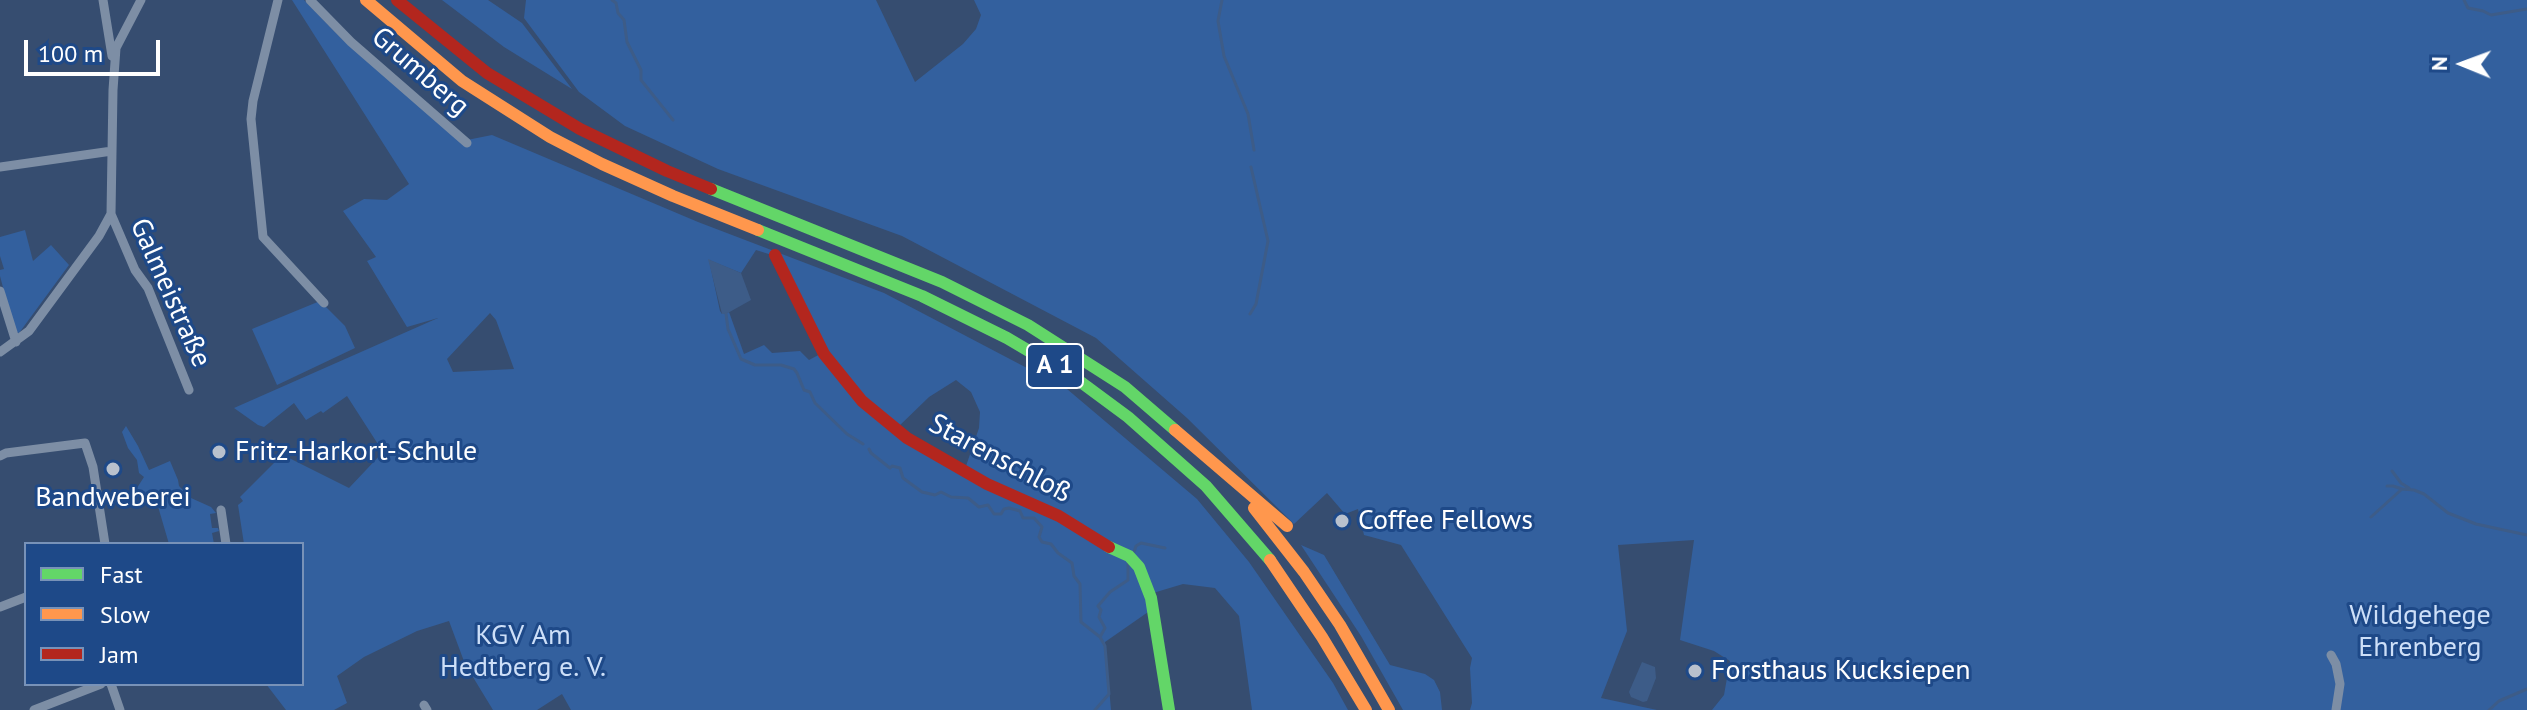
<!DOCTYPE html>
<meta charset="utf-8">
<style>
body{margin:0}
#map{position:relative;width:2527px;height:710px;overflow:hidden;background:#364d70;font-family:"PT Sans",sans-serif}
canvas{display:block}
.legend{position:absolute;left:24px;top:542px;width:280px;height:144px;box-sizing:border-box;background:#1e4988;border:2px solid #7892b8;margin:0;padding:10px 14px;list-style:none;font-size:24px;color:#fff}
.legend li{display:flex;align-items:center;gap:16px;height:40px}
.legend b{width:40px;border:2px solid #7892b8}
.north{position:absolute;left:2423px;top:24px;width:80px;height:80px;-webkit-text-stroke:6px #1e4988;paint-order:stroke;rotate:271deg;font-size:22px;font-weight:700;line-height:32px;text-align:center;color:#fff}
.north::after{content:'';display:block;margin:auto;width:28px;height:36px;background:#fff;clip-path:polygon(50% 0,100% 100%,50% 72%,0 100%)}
.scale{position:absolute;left:24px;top:40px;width:136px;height:36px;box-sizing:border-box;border:4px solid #fff;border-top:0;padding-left:10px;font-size:24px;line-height:28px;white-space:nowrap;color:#fff;-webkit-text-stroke:6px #1e4988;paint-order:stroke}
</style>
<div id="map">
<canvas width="2527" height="710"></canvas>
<ul class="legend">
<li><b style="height:10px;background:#63d668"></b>Fast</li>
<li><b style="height:10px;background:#ff974d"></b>Slow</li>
<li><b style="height:10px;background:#b3261e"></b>Jam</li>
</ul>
<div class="north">N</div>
<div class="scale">100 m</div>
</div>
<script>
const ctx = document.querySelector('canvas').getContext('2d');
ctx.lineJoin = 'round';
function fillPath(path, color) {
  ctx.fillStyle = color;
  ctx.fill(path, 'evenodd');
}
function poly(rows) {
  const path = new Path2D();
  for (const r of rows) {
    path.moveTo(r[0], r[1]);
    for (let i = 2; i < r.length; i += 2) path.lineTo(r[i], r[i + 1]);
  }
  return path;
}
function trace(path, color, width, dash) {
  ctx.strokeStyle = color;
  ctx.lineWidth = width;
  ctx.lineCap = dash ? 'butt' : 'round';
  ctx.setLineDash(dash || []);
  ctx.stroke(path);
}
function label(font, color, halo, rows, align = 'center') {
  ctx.font = font + ' "PT Sans",sans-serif';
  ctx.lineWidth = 6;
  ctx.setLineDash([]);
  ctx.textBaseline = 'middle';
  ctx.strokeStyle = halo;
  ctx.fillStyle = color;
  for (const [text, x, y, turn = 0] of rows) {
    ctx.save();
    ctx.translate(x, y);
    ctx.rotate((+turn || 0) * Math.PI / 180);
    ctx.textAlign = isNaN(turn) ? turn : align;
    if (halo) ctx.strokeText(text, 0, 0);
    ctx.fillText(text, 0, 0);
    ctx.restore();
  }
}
const green = poly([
 [292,0,304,0,341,38,462,141,492,135,698,222,884,293,1067,389,1197,499,1249,562,1333,683,1348,710,1252,710,1239,616,1215,588,1183,584,1153,593,1151,610,1105,642,1111,710,571,710,562,694,537,710,493,710,465,664,449,621,417,631,364,657,337,676,347,703,334,710,286,710,266,684,302,684,302,544,244,544,238,505,243,501,240,497,276,461,285,456,349,488,383,452,347,396,323,413,321,411,306,420,294,403,264,427,258,425,234,408,438,318,407,327,367,261,376,257,343,211,364,199,387,200,409,184],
 [756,250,775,256,824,352,809,360,800,351,772,353,764,345,744,354,729,312,722,314,720,311,709,260,741,273],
 [490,313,496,320,514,369,453,372,447,359],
 [956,380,971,392,980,412,979,428,965,469,896,429,929,397],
 [442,0,488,0,522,23,572,89,504,47],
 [526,0,876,0,915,82,963,44,976,29,981,15,974,0,2527,0,2527,710,1712,710,1724,695,1730,661,1714,651,1680,640,1694,540,1618,545,1627,631,1601,698,1657,710,1470,710,1472,703,1470,668,1472,658,1401,545,1364,535,1358,509,1345,514,1327,493,1294,524,1187,418,1096,338,902,236,718,169,625,126,579,92,524,18],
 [25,230,33,261,51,245,69,265,19,333,16,332,10,314,0,276,0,270,4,269,0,256,0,237],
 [320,301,345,326,355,348,277,385,252,329],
 [126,426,138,446,149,470,170,461,178,480,179,486,191,498,211,507,216,513,210,514,212,528,218,528,219,531,212,533,214,544,169,544,157,503,151,498,140,497,135,491,144,477,139,473,137,460,128,448,122,432],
 [1301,545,1324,555,1390,665,1425,674,1434,680,1440,692,1442,710,1403,710,1361,636]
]);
const water = poly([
 [708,259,741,273,751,300,726,314,722,314],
 [1642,662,1655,667,1656,678,1647,701,1643,702,1631,697,1629,692]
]);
const stream = poly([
 [612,0,616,3,618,13,624,20,627,42,641,70,641,80,673,120],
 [1222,0,1218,21,1224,56,1248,114,1254,150],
 [2464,0,2468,8,2483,11,2491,15,2527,9],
 [726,314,728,329,741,359,755,365,781,365,794,369,797,373,804,390,810,392,815,403,847,434,863,444],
 [1250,314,1256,304,1268,241,1251,167],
 [869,449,871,453,890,468,892,466,900,468,903,478,922,492,935,495,941,492,951,497,968,498,979,507,988,505,994,514,1001,514,1004,509,1009,508,1020,511,1023,518,1034,518,1042,527,1039,537,1042,542,1051,544,1058,553,1072,563,1074,576,1080,584,1081,622,1100,637,1105,646,1109,694,1095,710],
 [2392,471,2401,483,2409,488],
 [2387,486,2393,486,2402,489],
 [2371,517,2402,489,2414,490,2424,494,2448,513,2476,524,2527,535],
 [1134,552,1136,546,1141,543,1165,548],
 [1100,637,1105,628,1099,617,1101,610,1098,606,1110,592,1128,580,1128,564],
 [2489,710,2499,701,2527,689]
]);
const street = poly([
 [103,0,112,56],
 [278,0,253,101,251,119,263,237,324,303],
 [310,0,351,42,467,143],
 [0,167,112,151],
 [111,214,135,270,148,288,189,390],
 [0,291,16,342],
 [0,352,29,331,99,236,111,214,113,90,116,48,141,0],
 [0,456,6,453,85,443,93,467,105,544],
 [221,510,226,544],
 [0,607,26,597],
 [2331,655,2336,664,2340,684,2336,710],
 [111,684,120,710],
 [424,705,427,710],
 [34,710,101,684]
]);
const fast = poly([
 [711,189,942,282,1028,325,1125,387,1175,430],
 [758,230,922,296,1007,338,1078,380,1128,417,1206,486,1270,560],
 [1109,547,1129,556,1139,567,1151,598,1169,710]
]);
const slow = poly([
 [366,0,462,81,550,137,602,164,673,196,758,230],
 [1175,430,1287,526],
 [1254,508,1304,572,1340,625,1389,710],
 [1270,560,1322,637,1366,710]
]);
const jam = poly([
 [397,0,487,73,580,129,667,171,711,189],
 [775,255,824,354,862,401,907,438,987,484,1059,516,1109,547]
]);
const markers = [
 [219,452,8,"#b9c1cd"],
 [113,469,8,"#b9c1cd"],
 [1342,521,8,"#b9c1cd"],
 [1695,671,8,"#b9c1cd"]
];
const shields = [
 [1055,366,56]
];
const shieldNames = [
 ["A 1",1055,366]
];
const streetNames = [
 ["Grumberg",420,72,41],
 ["Galmeistraße",170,293,66],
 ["Starenschloß",1000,459,28]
];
const poiNames = [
 ["Fritz-Harkort-Schule",235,452],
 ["Bandweberei",113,498,"center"],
 ["Coffee Fellows",1358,521],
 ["Forsthaus Kucksiepen",1711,671]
];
const parkNames = [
 ["Wildgehege",2420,616],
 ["Ehrenberg",2420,648],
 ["KGV Am",523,636],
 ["Hedtberg e. V.",523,668]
];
fillPath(green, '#33609e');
fillPath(water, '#3d5c88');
trace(stream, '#3d5c88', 3);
trace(street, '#7d8ea5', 9);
trace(fast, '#63d668', 12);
trace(slow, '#ff974d', 12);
trace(jam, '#b3261e', 12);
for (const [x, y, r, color] of markers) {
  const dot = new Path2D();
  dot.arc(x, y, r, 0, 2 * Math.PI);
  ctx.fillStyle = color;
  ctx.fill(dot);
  trace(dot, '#1e4988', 3);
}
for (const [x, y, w] of shields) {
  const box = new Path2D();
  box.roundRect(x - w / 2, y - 22, w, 44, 6);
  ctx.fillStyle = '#1e4988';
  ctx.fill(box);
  trace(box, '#fff', 2);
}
label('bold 26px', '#fff', null, shieldNames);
label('28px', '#fff', '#1e4988', streetNames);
label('28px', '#fff', '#1e4988', poiNames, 'left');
label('28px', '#cddff8', '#1e4988', parkNames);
</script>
